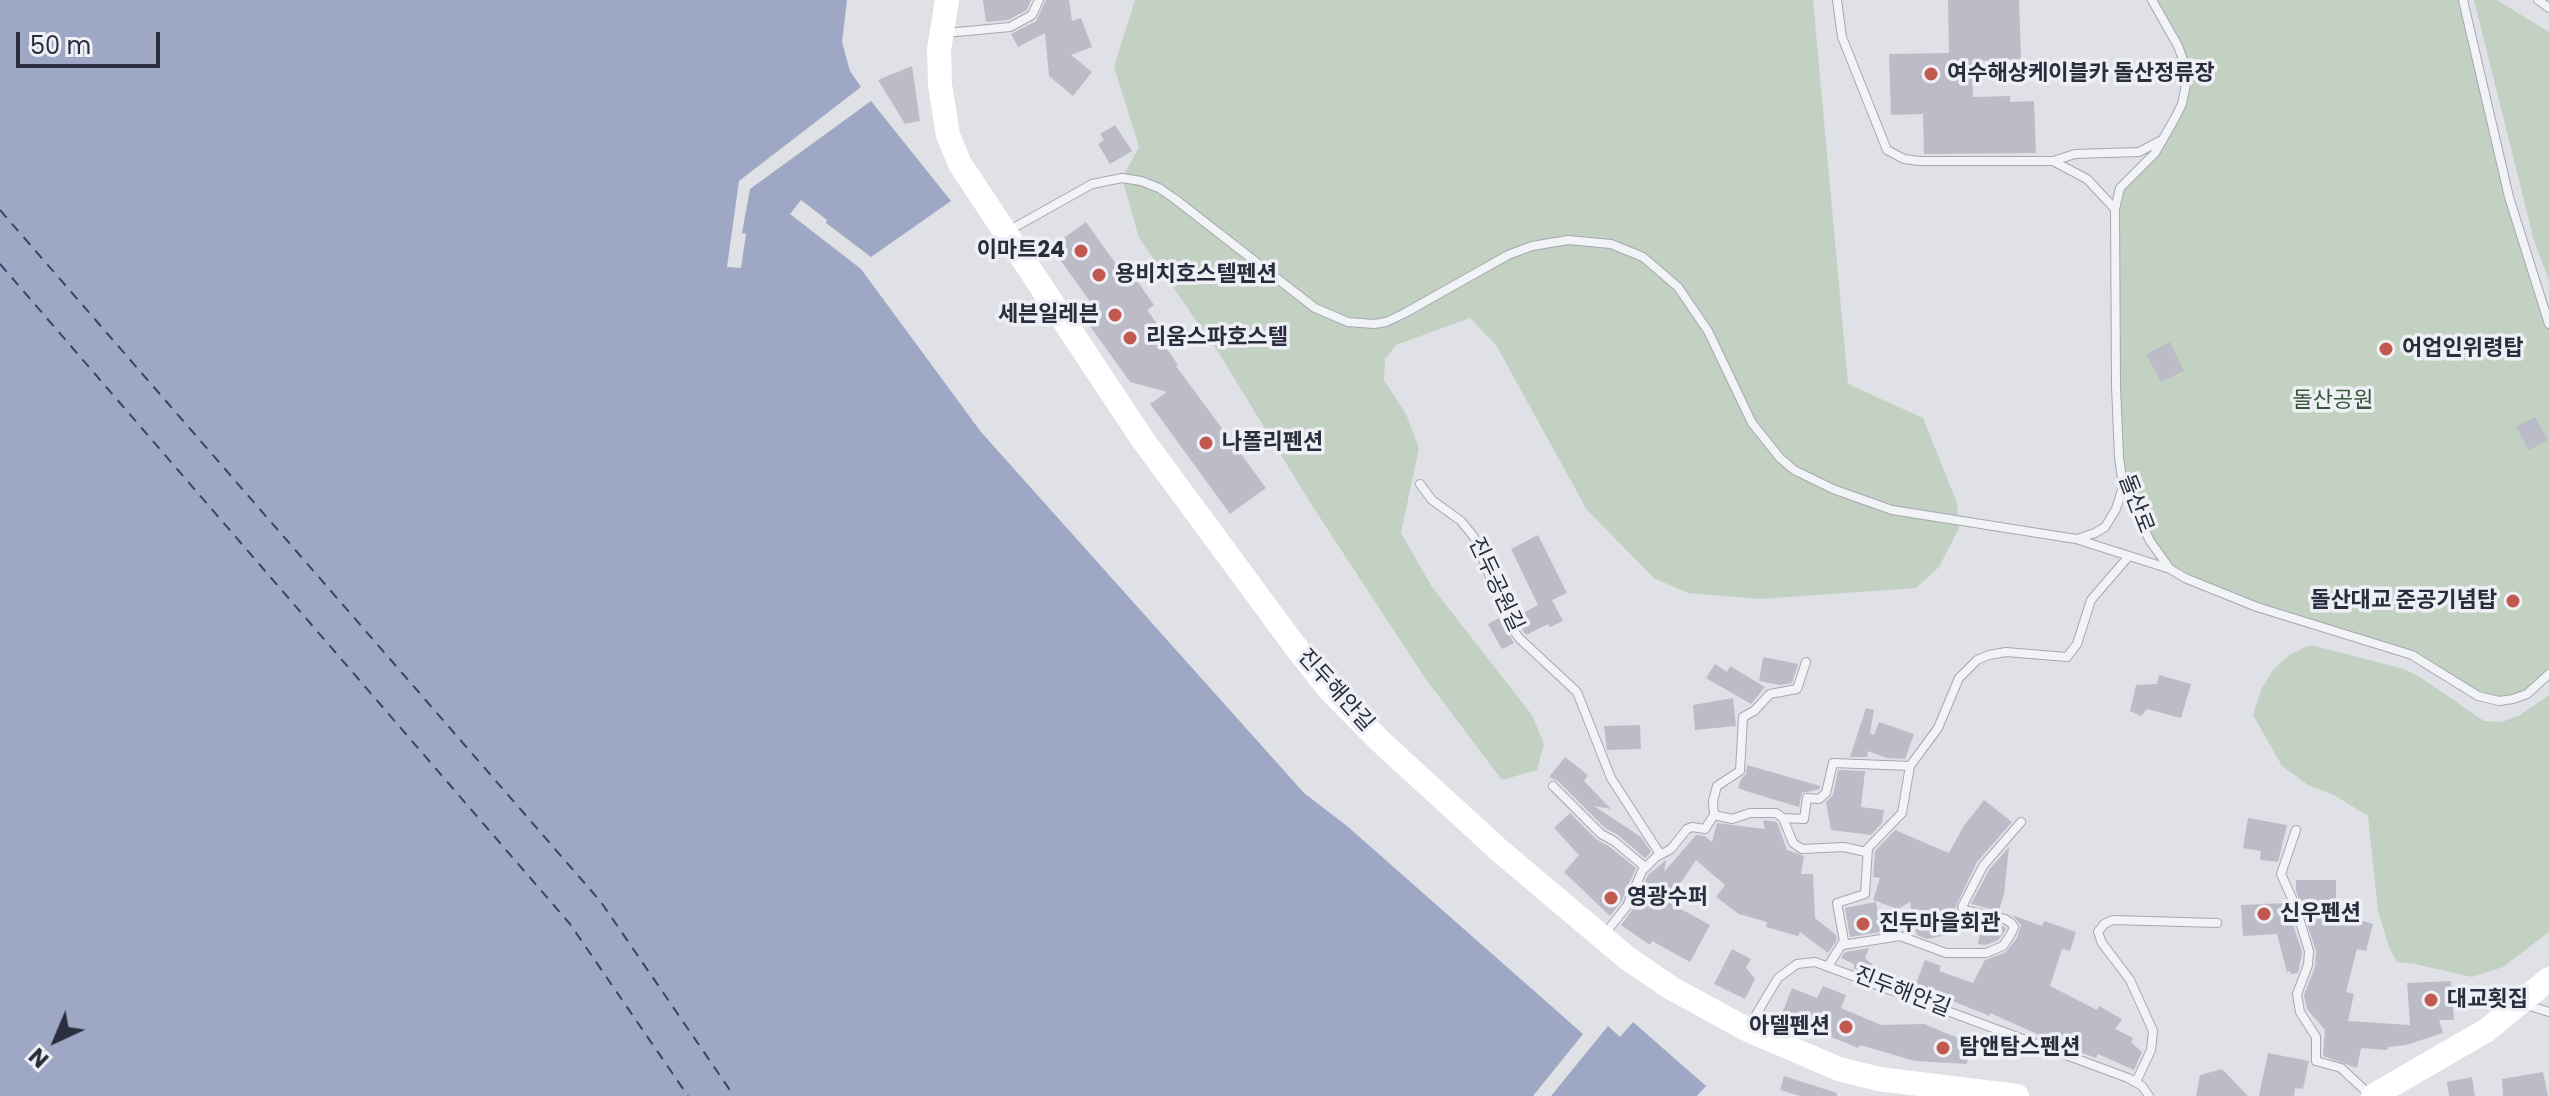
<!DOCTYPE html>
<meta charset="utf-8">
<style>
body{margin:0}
#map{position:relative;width:2549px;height:1096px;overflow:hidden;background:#e0e1e7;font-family:Poppins,sans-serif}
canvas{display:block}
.north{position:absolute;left:16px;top:1000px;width:80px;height:80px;-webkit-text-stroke:6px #eff0f5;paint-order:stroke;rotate:224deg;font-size:22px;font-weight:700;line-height:32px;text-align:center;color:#2a2d3d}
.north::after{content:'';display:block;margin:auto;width:28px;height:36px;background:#2a2d3d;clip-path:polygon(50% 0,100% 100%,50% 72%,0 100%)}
.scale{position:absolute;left:16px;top:32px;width:144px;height:36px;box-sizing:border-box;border:4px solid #2a2d3d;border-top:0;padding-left:10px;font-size:24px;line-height:28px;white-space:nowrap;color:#2a2d3d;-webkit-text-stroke:6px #eff0f5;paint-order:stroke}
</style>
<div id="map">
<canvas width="2549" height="1096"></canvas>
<div class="north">N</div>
<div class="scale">50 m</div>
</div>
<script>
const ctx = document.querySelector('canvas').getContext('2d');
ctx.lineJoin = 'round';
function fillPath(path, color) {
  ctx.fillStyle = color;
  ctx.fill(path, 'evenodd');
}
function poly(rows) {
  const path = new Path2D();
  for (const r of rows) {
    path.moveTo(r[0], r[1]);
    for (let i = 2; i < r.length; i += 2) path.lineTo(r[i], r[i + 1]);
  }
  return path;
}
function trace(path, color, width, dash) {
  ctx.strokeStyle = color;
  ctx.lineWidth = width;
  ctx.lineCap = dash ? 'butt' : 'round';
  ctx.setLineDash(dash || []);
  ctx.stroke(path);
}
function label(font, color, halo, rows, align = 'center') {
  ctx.font = font + ' Poppins,"Noto Sans KR",sans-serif';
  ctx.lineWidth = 7;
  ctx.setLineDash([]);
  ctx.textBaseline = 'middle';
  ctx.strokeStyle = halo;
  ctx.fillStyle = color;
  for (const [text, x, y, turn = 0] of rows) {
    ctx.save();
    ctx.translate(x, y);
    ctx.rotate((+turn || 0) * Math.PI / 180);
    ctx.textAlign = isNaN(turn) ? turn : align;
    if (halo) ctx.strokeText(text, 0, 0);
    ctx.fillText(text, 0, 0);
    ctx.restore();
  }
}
const green = poly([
 [1135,0,1813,0,1848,384,1923,418,1957,503,1959,528,1939,567,1916,588,1760,599,1688,593,1654,578,1587,510,1496,345,1470,318,1396,345,1385,359,1384,380,1406,414,1419,448,1401,533,1432,587,1532,715,1544,744,1537,770,1502,780,1425,678,1311,504,1220,355,1139,238,1122,178,1139,147,1114,67],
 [2152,0,2463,0,2509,197,2549,323,2549,674,2527,694,2489,700,2426,662,2257,607,2170,569,2150,541,2121,472,2115,209,2126,181,2149,160,2175,118,2186,68],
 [2474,0,2497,0,2549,32,2549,280,2534,241],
 [2310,645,2404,669,2420,677,2484,721,2502,722,2520,715,2549,695,2549,932,2503,967,2472,977,2415,964,2397,962,2389,947,2378,911,2368,816,2334,795,2308,785,2282,766,2253,715,2261,690,2272,671,2289,655]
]);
const water = poly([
 [0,0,847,0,842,42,850,71,861,87,739,181,727,267,741,268,746,234,742,233,750,189,871,101,951,201,871,257,826,223,827,220,801,200,790,214,861,269,981,432,1304,793,1347,826,1583,1034,1533,1096,0,1096],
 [1633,1022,1706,1086,1697,1096,1551,1096,1608,1026,1620,1037]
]);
const ferry = poly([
 [0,210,601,902,734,1096],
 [0,264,570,924,688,1096]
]);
const building = poly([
 [983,0,1031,0,1027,10,1008,20,986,22],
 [1046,0,1069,0,1072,21,1081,18,1092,47,1071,55,1092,72,1073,96,1049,76,1045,33,1018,47,1011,34,1036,21],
 [1948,0,2019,0,2021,60,1972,61,1973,97,2010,96,2010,102,2034,101,2036,153,1924,154,1923,114,1891,115,1889,54,1949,53],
 [912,66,920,121,905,124,878,80],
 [1115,125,1132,151,1110,164,1098,144,1104,140,1100,134],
 [1086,222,1129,282,1135,278,1154,305,1147,310,1163,332,1158,336,1178,365,1176,366,1266,488,1230,514,1150,404,1167,392,1130,382,1082,315,1094,307,1051,247],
 [2170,342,2184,371,2161,382,2146,354],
 [2535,417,2548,440,2529,450,2516,427],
 [1538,535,1567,593,1552,600,1563,621,1550,627,1548,624,1526,635,1514,618,1538,605,1511,549],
 [1499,618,1514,643,1502,649,1488,624],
 [1763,657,1798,664,1792,683,1780,685,1759,681],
 [1715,664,1727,672,1730,666,1765,687,1751,704,1706,678],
 [2159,675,2191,684,2181,718,2147,709,2141,716,2130,711,2136,685,2157,684],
 [1733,698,1736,726,1695,730,1693,705],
 [1866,708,1874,710,1870,733,1874,735,1879,722,1914,734,1905,759,1887,758,1868,751,1867,757,1850,757],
 [1640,725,1641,749,1607,750,1604,726],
 [1565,757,1588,775,1584,781,1611,809,1594,806,1641,837,1651,852,1645,858,1618,835,1605,828,1558,781,1549,777],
 [1747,765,1820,786,1820,789,1802,793,1799,807,1749,792,1738,788,1741,779,1746,774],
 [1838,770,1865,771,1861,807,1884,810,1882,823,1871,835,1831,830,1826,802,1833,795],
 [1984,800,2012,822,1977,862,1955,908,1961,916,2002,926,2006,928,2005,931,1998,940,1986,945,1978,944,1981,928,1927,939,1917,935,1910,902,1898,909,1873,900,1880,878,1873,877,1875,851,1895,830,1949,853,1963,827],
 [1570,813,1596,839,1610,847,1636,868,1621,902,1610,916,1564,872,1579,855,1554,828],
 [2248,818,2287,825,2278,862,2260,860,2261,851,2243,848],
 [1763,820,1777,822,1787,850,1804,856,1801,874,1813,874,1815,918,1836,935,1837,940,1828,953,1800,932,1798,936,1766,927,1767,922,1739,914,1716,897,1725,885,1696,860,1668,902,1710,925,1690,962,1652,941,1650,945,1621,925,1633,909,1648,875,1666,860,1664,872,1696,835,1705,836,1712,842,1717,823,1765,829],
 [2009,847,2004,894,1999,911,1971,904,1989,870],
 [2296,880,2336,880,2336,913,2373,924,2366,951,2357,949,2346,992,2354,994,2348,1021,2410,1025,2407,983,2451,981,2454,1020,2439,1020,2443,1033,2406,1045,2388,1047,2387,1050,2361,1048,2357,1068,2323,1056,2325,1030,2307,1009,2304,995,2315,967,2316,951,2296,891],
 [1876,902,1881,932,1850,937,1845,908],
 [2286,903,2302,952,2298,973,2291,974,2290,971,2287,972,2277,934,2243,936,2241,905],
 [2012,915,2042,926,2044,921,2076,932,2070,951,2062,949,2050,986,2097,1010,2099,1006,2122,1019,2115,1029,2133,1038,2131,1042,2142,1052,2134,1070,2098,1054,2096,1058,2071,1049,1990,1013,1990,1016,1915,986,1925,960,1941,966,1939,971,1973,983,1985,960,2006,952,2017,938,2021,925],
 [1869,948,1865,958,1879,970,1877,974,1861,967,1859,971,1854,969,1854,964,1841,958,1845,952],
 [1732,949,1751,959,1746,968,1755,979,1745,999,1714,984],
 [1823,986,1846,995,1841,1008,1881,1025,1924,1024,1970,1043,1967,1064,1915,1061,1860,1045,1858,1048,1781,1016,1792,988,1817,998],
 [2268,1053,2309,1061,2303,1089,2295,1088,2294,1096,2259,1096],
 [2222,1069,2248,1096,2196,1096,2200,1075],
 [2543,1072,2548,1096,2503,1096,2502,1079],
 [1784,1076,1837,1093,1837,1096,1800,1096,1780,1090],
 [2472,1077,2475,1096,2449,1096,2447,1082]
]);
const lane = poly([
 [1837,0,1842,37,1887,150,1904,159,1919,161,2053,161],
 [2152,0,2178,46,2186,68,2186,85,2182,104,2175,118,2155,153,2120,188,2115,209,2116,386,2119,457,2123,486,2150,541,2170,569,2185,578,2257,607,2412,655,2478,696,2499,701,2513,699,2527,694,2549,674],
 [2463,0,2509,197,2549,324],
 [2538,0,2549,8],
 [946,33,1010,27,1032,15,1039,0],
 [2115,209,2087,179,2053,161,2075,154,2139,152,2160,141],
 [1008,231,1092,184,1122,178,1141,181,1159,188,1175,199,1315,308,1348,322,1374,324,1386,322,1405,313,1508,255,1532,246,1568,240,1611,244,1643,257,1678,287,1708,331,1752,423,1780,458,1794,470,1833,489,1892,510,2076,539,2170,569],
 [1420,484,1432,500,1461,521,1474,537,1508,622,1519,638,1577,692,1611,778,1660,854],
 [2077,539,2095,533,2105,527,2116,509,2123,487],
 [1553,786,1601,834,1614,841,1645,867],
 [1714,815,1713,801,1717,786,1740,771,1743,717,1754,711,1770,694,1797,689,1806,662],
 [1783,818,1804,819,1807,798,1819,799,1826,793,1833,763,1910,766],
 [2296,830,2281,874,2295,905,2309,951,2308,965,2297,994,2300,1012,2316,1037,2316,1061,2341,1068,2370,1095],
 [1603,936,1627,906,1642,871,1656,857,1671,849,1687,829,1692,827,1705,829,1714,815,1732,819,1750,813,1776,813,1783,818,1793,843,1802,849,1844,847,1866,852],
 [1843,945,1900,936,1946,953,1986,953,2003,946,2011,934,2014,927,2011,923,2005,919,1964,910,1962,907,1983,866,2021,822],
 [1828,966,1844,941,1837,903,1865,894,1868,848,1902,813,1910,766,1938,728,1959,678,1977,660,1989,655,2006,652,2067,657,2077,644,2091,600,2129,556],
 [2523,1004,2549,1012],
 [1748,1028,1778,978,1797,964,1815,962,2128,1078,2142,1086,2149,1096],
 [2136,1082,2151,1050,2153,1031,2130,980,2102,943,2098,932,2104,924,2113,920,2217,923]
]);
const secondary = poly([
 [947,0,939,50,940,85,948,135,960,164,1143,440,1292,642,1328,688,1380,741,1500,851,1627,958,1671,988,1748,1030,1839,1069,1879,1079,2017,1096],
 [2373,1096,2487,1030,2549,979]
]);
const markers = [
 [1931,74,8,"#c15950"],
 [1081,251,8,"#c15950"],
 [1099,275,8,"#c15950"],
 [1115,315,8,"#c15950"],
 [1130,338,8,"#c15950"],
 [2386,349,8,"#c15950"],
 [1206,443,8,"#c15950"],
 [2513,601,8,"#c15950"],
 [1611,898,8,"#c15950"],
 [2264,914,8,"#c15950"],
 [1863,924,8,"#c15950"],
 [2431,1000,8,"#c15950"],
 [1846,1027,8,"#c15950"],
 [1943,1048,8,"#c15950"]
];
const poiNames = [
 ["여수해상케이블카 돌산정류장",1947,74],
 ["이마트24",1065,251,"right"],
 ["용비치호스텔펜션",1115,275],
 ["세븐일레븐",1099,315,"right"],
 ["리움스파호스텔",1146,338],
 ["어업인위령탑",2402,349],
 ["나폴리펜션",1222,443],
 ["돌산대교 준공기념탑",2497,601,"right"],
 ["영광수퍼",1627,898],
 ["신우펜션",2280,914],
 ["진두마을회관",1879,924],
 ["대교횟집",2447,1000],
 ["아델펜션",1830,1027,"right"],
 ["탐앤탐스펜션",1959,1048]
];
const parkNames = [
 ["돌산공원",2333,401]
];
const streetNames = [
 ["돌산로",2135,504,69],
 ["진두공원길",1495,585,65],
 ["진두해안길",1335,691,48],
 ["진두해안길",1902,993,21]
];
fillPath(green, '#c2d1c2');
fillPath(water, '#9ea8c4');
trace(ferry, '#38446d', 2, [10, 8]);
fillPath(building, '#bbbcc7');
trace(lane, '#a6a7b1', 10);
trace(lane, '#f2f3f6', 8);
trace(secondary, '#fff', 24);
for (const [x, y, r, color] of markers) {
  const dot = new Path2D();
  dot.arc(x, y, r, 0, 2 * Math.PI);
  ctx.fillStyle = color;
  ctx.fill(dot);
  trace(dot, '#eff0f5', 3);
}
label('bold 22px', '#2a2d3d', '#eff0f5', poiNames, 'left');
label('22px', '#39583a', '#eff0f5', parkNames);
label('22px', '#2a2d3d', '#eff0f5', streetNames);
</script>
